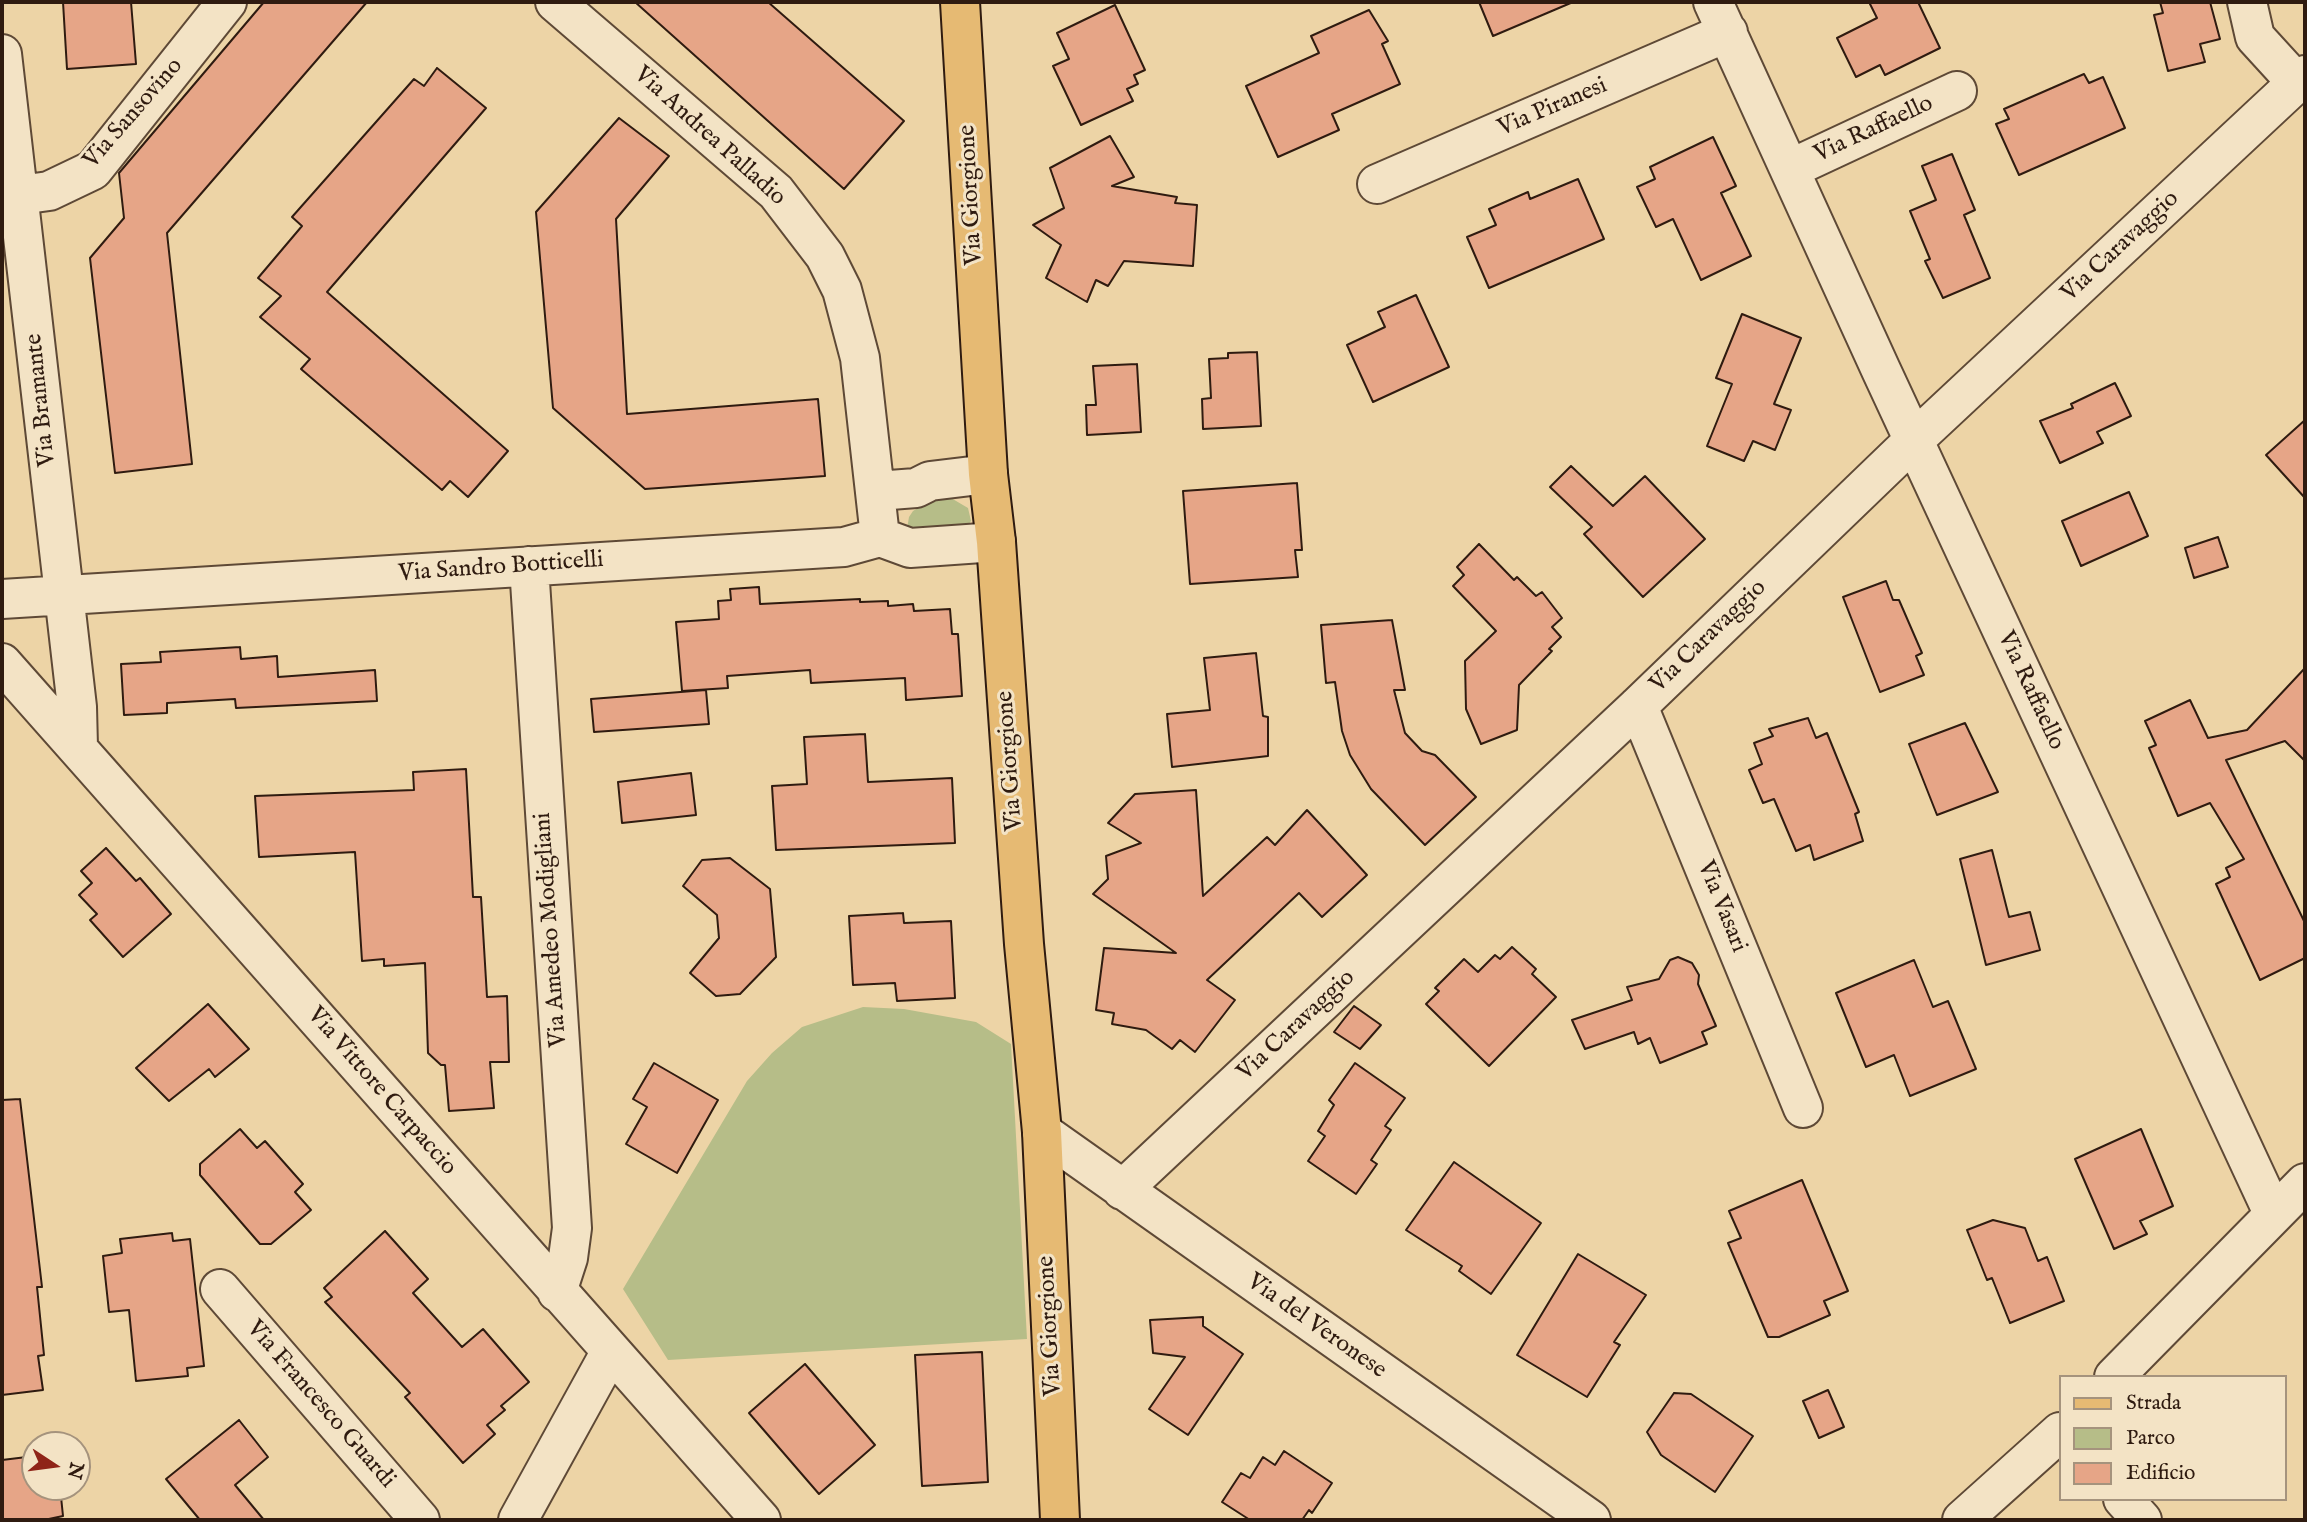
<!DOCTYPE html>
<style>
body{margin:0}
#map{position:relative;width:2307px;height:1522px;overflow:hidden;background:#edd4a6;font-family:"IM FELL English",serif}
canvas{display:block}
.frame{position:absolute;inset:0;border:4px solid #2f1b10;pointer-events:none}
.legend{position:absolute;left:2059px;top:1375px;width:228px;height:126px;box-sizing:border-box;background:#f3e3c5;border:2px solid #a5937d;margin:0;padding:9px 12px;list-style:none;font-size:21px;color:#2f1b10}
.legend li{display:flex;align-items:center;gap:14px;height:35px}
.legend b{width:35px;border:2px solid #a5937d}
.north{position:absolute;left:21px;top:1431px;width:70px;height:70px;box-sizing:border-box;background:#f3e3c5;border:2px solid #a5937d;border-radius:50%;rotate:103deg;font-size:19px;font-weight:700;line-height:28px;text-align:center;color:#2f1b10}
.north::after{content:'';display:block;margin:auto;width:24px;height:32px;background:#8f2418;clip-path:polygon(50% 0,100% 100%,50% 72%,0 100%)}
</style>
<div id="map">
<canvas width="2307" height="1522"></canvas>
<div class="frame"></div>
<ul class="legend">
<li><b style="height:9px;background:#e6ba73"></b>Strada</li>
<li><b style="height:19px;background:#b6bd88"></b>Parco</li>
<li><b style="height:19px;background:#e6a587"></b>Edificio</li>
</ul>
<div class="north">N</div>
</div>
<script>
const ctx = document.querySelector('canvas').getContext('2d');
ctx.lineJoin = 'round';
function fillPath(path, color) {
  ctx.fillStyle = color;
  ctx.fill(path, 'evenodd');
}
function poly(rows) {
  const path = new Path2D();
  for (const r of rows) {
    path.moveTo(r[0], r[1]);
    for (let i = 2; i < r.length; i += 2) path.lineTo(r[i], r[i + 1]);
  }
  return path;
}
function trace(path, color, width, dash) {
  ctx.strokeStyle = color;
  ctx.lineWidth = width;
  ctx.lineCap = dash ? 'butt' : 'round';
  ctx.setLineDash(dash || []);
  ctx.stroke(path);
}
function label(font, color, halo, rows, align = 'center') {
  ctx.font = font + ' "IM FELL English",serif';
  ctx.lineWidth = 6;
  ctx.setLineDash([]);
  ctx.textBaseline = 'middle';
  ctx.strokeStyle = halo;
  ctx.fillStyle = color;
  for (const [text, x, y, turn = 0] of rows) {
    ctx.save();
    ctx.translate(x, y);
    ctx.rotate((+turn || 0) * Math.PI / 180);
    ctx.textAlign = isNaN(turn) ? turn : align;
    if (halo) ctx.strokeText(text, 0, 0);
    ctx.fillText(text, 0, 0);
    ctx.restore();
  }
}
const green = poly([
 [937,497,951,498,968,508,971,521,962,533,907,529,909,517,913,511],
 [863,1007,904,1009,976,1022,1011,1044,1027,1339,668,1360,623,1289,747,1081,772,1053,802,1027]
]);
const building = poly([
 [63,2,131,2,136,64,67,69,63,2],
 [264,2,367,2,167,233,192,464,115,473,90,258,124,218,119,173,264,2],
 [635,2,768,2,904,121,844,189,635,2],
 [1479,2,1573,2,1493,36,1479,2],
 [1869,2,1918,2,1940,48,1885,75,1880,65,1856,77,1837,38,1877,18,1869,2],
 [2160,2,2210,2,2220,39,2200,44,2205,62,2168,71,2154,15,2163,13,2160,2],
 [1115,5,1145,70,1134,75,1138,84,1127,89,1133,101,1081,125,1053,66,1069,59,1057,33,1115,5],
 [1369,10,1388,41,1382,44,1400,84,1332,114,1339,130,1278,157,1246,86,1319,53,1311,36,1369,10],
 [437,68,486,108,327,292,508,451,468,497,450,481,442,490,386,442,301,369,310,359,260,317,281,296,258,278,302,226,292,217,414,79,424,86,437,68],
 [2084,74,2089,83,2103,77,2125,128,2019,175,1996,124,2009,119,2004,109,2084,74],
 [619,118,669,156,616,219,627,414,818,399,825,476,645,489,553,408,536,212,619,118],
 [1110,136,1134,177,1112,186,1177,197,1175,203,1197,205,1193,266,1124,261,1108,286,1096,280,1087,302,1046,278,1061,245,1033,225,1064,208,1050,168,1110,136],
 [1713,137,1736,186,1721,193,1751,256,1701,280,1673,219,1656,227,1637,187,1655,179,1650,167,1713,137],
 [1952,154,1975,210,1964,215,1990,278,1943,298,1925,261,1930,259,1910,211,1936,200,1922,166,1952,154],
 [1578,179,1604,239,1489,288,1467,237,1496,225,1489,209,1528,192,1530,199,1578,179],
 [1416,295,1449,367,1373,402,1347,345,1385,327,1378,312,1416,295],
 [1742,314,1801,338,1774,404,1791,410,1775,450,1753,441,1744,461,1707,446,1732,384,1716,378,1742,314],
 [1257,352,1261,426,1203,429,1202,399,1211,398,1209,359,1228,358,1228,353,1257,352],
 [1137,364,1141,432,1087,435,1086,405,1096,405,1093,366,1137,364],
 [2115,383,2131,416,2097,432,2103,443,2060,463,2040,421,2073,408,2071,404,2115,383],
 [2305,420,2305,498,2266,455,2305,420],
 [1571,466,1613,506,1645,476,1705,539,1643,597,1584,534,1592,527,1550,487,1571,466],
 [1297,483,1302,550,1295,550,1298,577,1190,584,1183,491,1297,483],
 [2129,492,2148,536,2081,566,2062,521,2129,492],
 [2218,537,2228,567,2194,578,2185,548,2218,537],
 [1479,544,1514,580,1517,577,1536,596,1542,592,1562,618,1552,627,1561,637,1549,649,1552,651,1519,685,1517,730,1481,744,1466,709,1465,661,1496,631,1453,586,1464,575,1457,567,1479,544],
 [1886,581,1893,600,1899,600,1922,653,1916,656,1924,675,1880,692,1843,597,1886,581],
 [759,587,760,604,860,599,860,602,888,601,888,606,913,604,914,611,950,609,952,634,958,634,962,696,906,700,905,678,811,683,810,670,727,676,728,688,682,691,676,622,719,619,718,601,731,600,730,589,759,587],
 [1392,620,1405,690,1394,690,1405,733,1422,751,1435,755,1476,797,1425,845,1371,789,1350,755,1342,731,1335,682,1326,683,1321,625,1392,620],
 [240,647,241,659,277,656,278,677,375,670,377,701,236,708,235,699,167,703,167,713,124,715,121,664,161,662,160,652,240,647],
 [1256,653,1263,716,1268,717,1268,756,1172,767,1167,714,1210,710,1204,658,1256,653],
 [2305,668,2305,761,2285,741,2226,760,2305,923,2305,958,2260,980,2216,884,2230,877,2226,868,2244,859,2210,803,2178,816,2149,748,2156,745,2145,721,2190,700,2208,738,2247,730,2305,668],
 [706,690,709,724,594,732,591,699,706,690],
 [1808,718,1816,738,1827,733,1859,812,1855,814,1863,841,1814,860,1810,845,1796,851,1774,799,1763,803,1749,770,1762,764,1754,743,1773,736,1769,729,1808,718],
 [1965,723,1998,792,1937,815,1909,744,1965,723],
 [865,734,868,782,952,778,955,843,776,850,772,786,807,784,804,737,865,734],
 [466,769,473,897,481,897,487,997,507,996,509,1062,490,1062,494,1108,449,1111,445,1065,441,1065,428,1053,425,963,384,966,384,959,362,961,355,852,259,857,255,796,414,790,413,772,466,769],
 [691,773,696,815,622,823,618,782,691,773],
 [1196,790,1203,896,1267,837,1275,845,1307,810,1367,875,1322,917,1299,893,1207,980,1235,1000,1195,1052,1180,1040,1172,1049,1146,1030,1112,1024,1114,1013,1096,1010,1104,948,1176,953,1093,894,1108,879,1106,856,1141,843,1108,823,1135,794,1196,790],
 [106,848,136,881,140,878,171,914,123,957,90,920,97,914,79,895,92,883,81,871,106,848],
 [1992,850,2009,917,2030,912,2040,950,1986,965,1960,859,1992,850],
 [730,858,770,889,776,957,740,994,716,996,690,973,719,938,717,915,683,886,702,860,730,858],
 [903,913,904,923,951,921,955,998,897,1001,895,983,853,985,849,916,903,913],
 [1512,947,1536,969,1532,974,1556,997,1489,1066,1426,1004,1439,991,1435,988,1464,959,1478,972,1495,955,1500,959,1512,947],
 [1678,957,1692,963,1699,975,1698,984,1716,1026,1702,1032,1707,1044,1660,1063,1650,1038,1638,1044,1634,1032,1585,1049,1572,1020,1632,1000,1627,987,1659,979,1670,960,1678,957],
 [1914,960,1933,1007,1948,1001,1976,1069,1910,1096,1894,1055,1866,1067,1836,993,1914,960],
 [208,1004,249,1049,215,1077,209,1069,169,1101,136,1068,208,1004],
 [1354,1006,1381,1025,1360,1049,1334,1032,1354,1006],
 [654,1063,718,1100,677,1173,626,1144,647,1107,633,1099,654,1063],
 [1355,1063,1405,1098,1385,1126,1391,1130,1371,1160,1377,1164,1356,1194,1308,1161,1325,1136,1318,1131,1334,1105,1329,1100,1355,1063],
 [20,1099,42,1287,37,1287,44,1355,38,1356,43,1390,2,1395,2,1100,20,1099],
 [240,1129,257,1148,265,1141,303,1184,295,1192,311,1210,271,1244,260,1244,200,1175,200,1164,240,1129],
 [2141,1129,2173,1206,2140,1221,2147,1234,2114,1249,2075,1159,2141,1129],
 [1454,1162,1541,1223,1491,1294,1459,1271,1462,1266,1406,1230,1454,1162],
 [1802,1180,1848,1291,1824,1301,1830,1315,1779,1337,1768,1337,1728,1243,1741,1238,1729,1211,1802,1180],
 [1993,1220,2025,1228,2038,1261,2047,1257,2064,1301,2010,1323,1992,1278,1987,1280,1967,1230,1993,1220],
 [385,1231,428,1279,413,1293,462,1347,483,1329,529,1382,501,1406,505,1410,487,1425,495,1434,463,1463,405,1397,410,1393,325,1302,332,1297,324,1288,385,1231],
 [172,1233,173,1241,190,1239,204,1366,187,1368,188,1376,136,1381,129,1310,109,1312,103,1256,122,1253,120,1239,172,1233],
 [1578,1254,1646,1295,1614,1342,1620,1345,1587,1397,1517,1355,1578,1254],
 [1203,1317,1203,1326,1243,1354,1188,1435,1149,1409,1185,1357,1153,1353,1150,1320,1203,1317],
 [982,1352,988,1482,922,1486,915,1355,982,1352],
 [805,1364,875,1445,819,1494,749,1413,805,1364],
 [1828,1390,1844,1427,1819,1438,1803,1401,1828,1390],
 [1674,1393,1691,1394,1753,1436,1715,1492,1661,1455,1647,1432,1674,1393],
 [239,1420,268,1457,235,1485,264,1520,200,1520,166,1479,239,1420],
 [1284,1451,1332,1483,1312,1513,1309,1510,1302,1520,1250,1520,1222,1502,1241,1473,1250,1478,1263,1457,1275,1465,1284,1451],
 [35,1456,35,1487,60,1487,63,1516,44,1520,2,1520,2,1460,35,1456]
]);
const minor = poly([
 [555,2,776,192,825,256,842,290,860,358,880,537],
 [1713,2,1881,370,2273,1213],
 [2247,2,2255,37,2297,83],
 [2,54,77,707,78,747],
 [1790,169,1957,91],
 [1377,184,1728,32],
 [20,195,49,191,93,170,227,2],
 [877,491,916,488,930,481,988,474],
 [529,566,572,1228,568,1258,557,1292],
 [2,599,844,547,880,537,910,548,996,542],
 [2,663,761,1520],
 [1638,706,1803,1108],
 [1042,1132,1591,1520],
 [1122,1190,1638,706,1913,441,2305,75],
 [220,1289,420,1520],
 [2114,1377,2305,1183],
 [2123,1499,2142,1520],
 [518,1520,611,1351],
 [1962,1520,2060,1432]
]);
const major = poly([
 [960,2,988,474,996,542,1024,944,1042,1132,1060,1520]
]);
const streetNames = [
 ["Via Piranesi",1553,108,-23],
 ["Via Sansovino",134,114,-49],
 ["Via Raffaello",1874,130,-25],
 ["Via Andrea Palladio",709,137,42],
 ["Via Giorgione",972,195,-93],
 ["Via Caravaggio",2121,247,-43],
 ["Via Bramante",42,400,-96],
 ["Via Sandro Botticelli",501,568,-4],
 ["Via Caravaggio",1709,637,-44],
 ["Via Raffaello",2030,691,65],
 ["Via Giorgione",1011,761,-94],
 ["Via Vasari",1721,907,68],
 ["Via Amedeo Modigliani",552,930,-94],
 ["Via Caravaggio",1297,1026,-43],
 ["Via Vittore Carpaccio",381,1092,49],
 ["Via Giorgione",1051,1326,-93],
 ["Via del Veronese",1316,1327,35],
 ["Via Francesco Guardi",320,1405,49]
];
fillPath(green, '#b6bd88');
fillPath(building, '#e6a587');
trace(building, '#2f1b10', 2);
trace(minor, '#5e4936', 42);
trace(major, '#2f1b10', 42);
trace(minor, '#f3e3c5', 38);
trace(major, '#e6ba73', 38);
label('24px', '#2f1b10', '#f3e3c5', streetNames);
</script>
